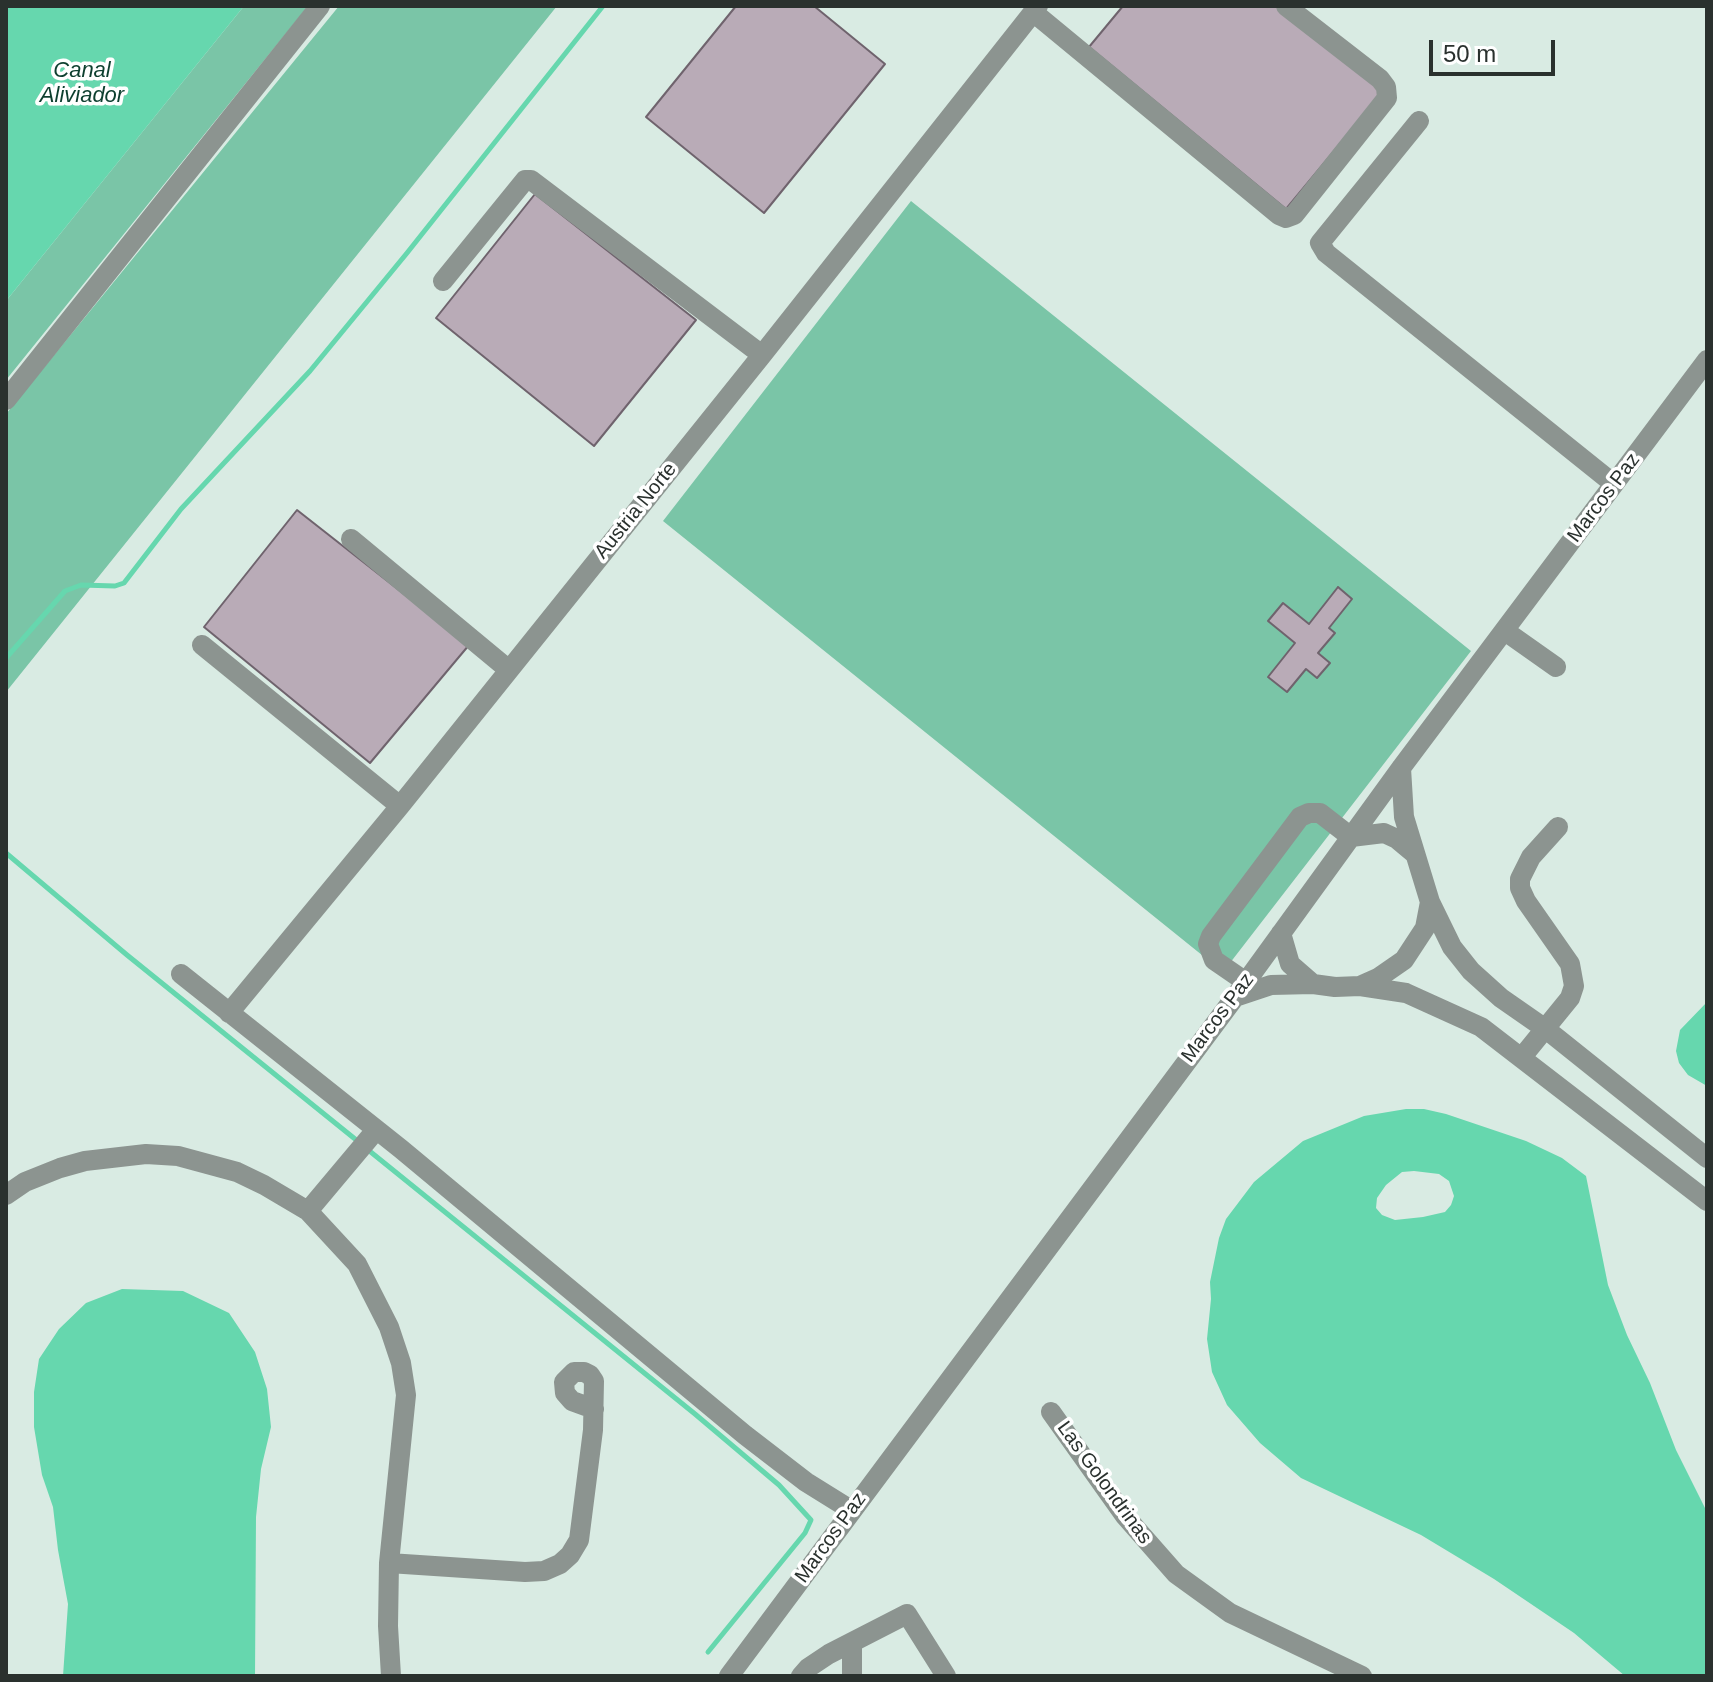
<!DOCTYPE html>
<style>
body{margin:0}
#map{position:relative;width:1713px;height:1682px;overflow:hidden;background:#d9ebe3;font-family:Helvetica,sans-serif}
canvas{display:block}
.frame{position:absolute;inset:0;border:8px solid #2a312e;pointer-events:none}
.scale{position:absolute;left:1429px;top:40px;width:126px;height:36px;box-sizing:border-box;border:4px solid #2a312e;border-top:0;padding-left:10px;font-size:24px;line-height:28px;white-space:nowrap;color:#2a312e;-webkit-text-stroke:6px #fff;paint-order:stroke}
</style>
<div id="map">
<canvas width="1713" height="1682"></canvas>
<div class="frame"></div>
<div class="scale">50 m</div>
</div>
<script>
const ctx = document.querySelector('canvas').getContext('2d');
ctx.lineJoin = 'round';
function fillPath(path, color) {
  ctx.fillStyle = color;
  ctx.fill(path, 'evenodd');
}
function poly(rows) {
  const path = new Path2D();
  for (const r of rows) {
    path.moveTo(r[0], r[1]);
    for (let i = 2; i < r.length; i += 2) path.lineTo(r[i], r[i + 1]);
  }
  return path;
}
function trace(path, color, width, dash) {
  ctx.strokeStyle = color;
  ctx.lineWidth = width;
  ctx.lineCap = dash ? 'butt' : 'round';
  ctx.setLineDash(dash || []);
  ctx.stroke(path);
}
function label(font, color, halo, rows, align = 'center') {
  ctx.font = font + ' Helvetica,sans-serif';
  ctx.lineWidth = 7;
  ctx.setLineDash([]);
  ctx.textBaseline = 'middle';
  ctx.strokeStyle = halo;
  ctx.fillStyle = color;
  for (const [text, x, y, turn = 0] of rows) {
    ctx.save();
    ctx.translate(x, y);
    ctx.rotate((+turn || 0) * Math.PI / 180);
    ctx.textAlign = isNaN(turn) ? turn : align;
    if (halo) ctx.strokeText(text, 0, 0);
    ctx.fillText(text, 0, 0);
    ctx.restore();
  }
}
const green = poly([
 [244,6,308,6,6,380,6,301],
 [339,6,557,6,6,692,6,414],
 [911,201,1471,651,1223,972,663,521]
]);
const water = poly([
 [6,6,244,6,6,301],
 [1707,1002,1707,1086,1688,1075,1679,1063,1676,1051,1680,1030],
 [1406,1109,1424,1109,1446,1114,1526,1141,1562,1158,1586,1176,1608,1285,1627,1335,1650,1383,1676,1450,1707,1512,1707,1676,1625,1676,1574,1633,1494,1579,1421,1535,1301,1478,1260,1443,1227,1405,1212,1372,1207,1339,1211,1299,1210,1282,1219,1238,1226,1219,1254,1182,1303,1141,1364,1116],
 [1414,1171,1439,1174,1449,1181,1454,1196,1451,1205,1445,1212,1423,1217,1395,1220,1382,1215,1376,1208,1377,1198,1386,1185,1402,1172],
 [122,1289,183,1291,229,1313,255,1352,267,1389,271,1427,261,1469,256,1517,255,1676,63,1676,68,1604,58,1550,53,1507,42,1475,34,1427,34,1392,39,1359,59,1329,86,1303]
]);
const stream = poly([
 [6,658,65,591,81,585,115,586,124,583,181,509,310,371,407,253,603,6],
 [6,853,127,955,360,1143],
 [367,1149,695,1414,779,1485,811,1520,805,1533,708,1652]
]);
const building = poly([
 [736,6,814,6,885,64,764,213,646,117,736,6],
 [1123,6,1279,6,1384,91,1286,209,1089,47,1123,6],
 [535,194,696,320,594,446,436,318,535,194],
 [297,510,469,645,370,763,204,627,297,510],
 [1338,587,1352,599,1329,628,1335,633,1318,653,1330,663,1317,678,1306,669,1287,692,1268,677,1295,643,1268,621,1283,603,1309,624,1338,587]
]);
const minor = poly([
 [1033,12,1279,215,1286,218,1294,215,1387,98,1386,87,1380,79,1286,6],
 [1419,121,1320,243,1326,253,1614,484],
 [443,281,525,180,531,180,762,355],
 [6,400,320,6],
 [351,539,509,670],
 [1505,631,1556,667],
 [202,645,400,806],
 [1401,768,1404,817,1430,902,1452,947,1471,971,1501,998,1547,1030,1707,1158],
 [1281,933,1290,964,1313,984,1335,987,1360,986,1406,993,1481,1027,1707,1201],
 [181,974,401,1149,745,1435,806,1482,851,1510],
 [1246,982,1214,960,1208,944,1211,936,1300,817,1309,813,1320,813,1351,837,1384,833,1397,839,1415,854],
 [1360,986,1378,978,1404,960,1425,928,1430,902],
 [1235,997,1271,985,1313,984],
 [229,1013,400,806,762,355,1038,6],
 [1522,1057,1570,998,1574,986,1570,964,1526,901,1520,888,1520,879,1531,857,1558,827],
 [6,1195,25,1182,60,1168,85,1161,146,1154,178,1156,237,1172,264,1185,308,1211,357,1264,389,1327,401,1363,406,1395,389,1563,388,1626,391,1676],
 [308,1211,376,1130],
 [1051,1412,1125,1516,1176,1574,1230,1613,1362,1676],
 [389,1563,525,1572,544,1571,560,1564,570,1555,579,1540,593,1430,594,1381,590,1375,584,1372,574,1372,564,1382,565,1393,572,1401,594,1409],
 [852,1643,852,1676],
 [729,1676,1235,997,1401,768,1707,360],
 [801,1676,808,1668,829,1654,907,1614,946,1676]
]);
const streetNames = [
 ["Marcos Paz",1604,498,-53],
 ["Austria Norte",636,511,-51],
 ["Marcos Paz",1218,1018,-53],
 ["Las Golondrinas",1104,1483,54],
 ["Marcos Paz",831,1538,-54]
];
const waterNames = [
 ["Canal",82,71],
 ["Aliviador",82,96]
];
fillPath(green, '#7ac5a7');
fillPath(water, '#66d7ae');
trace(stream, '#66d7ae', 5);
fillPath(building, '#b9abb7');
trace(building, '#6f636d', 2);
trace(minor, '#8c9490', 20);
label('20px', '#2a312e', '#fff', streetNames);
label('italic 22px', '#0d3f2f', '#fff', waterNames);
</script>
